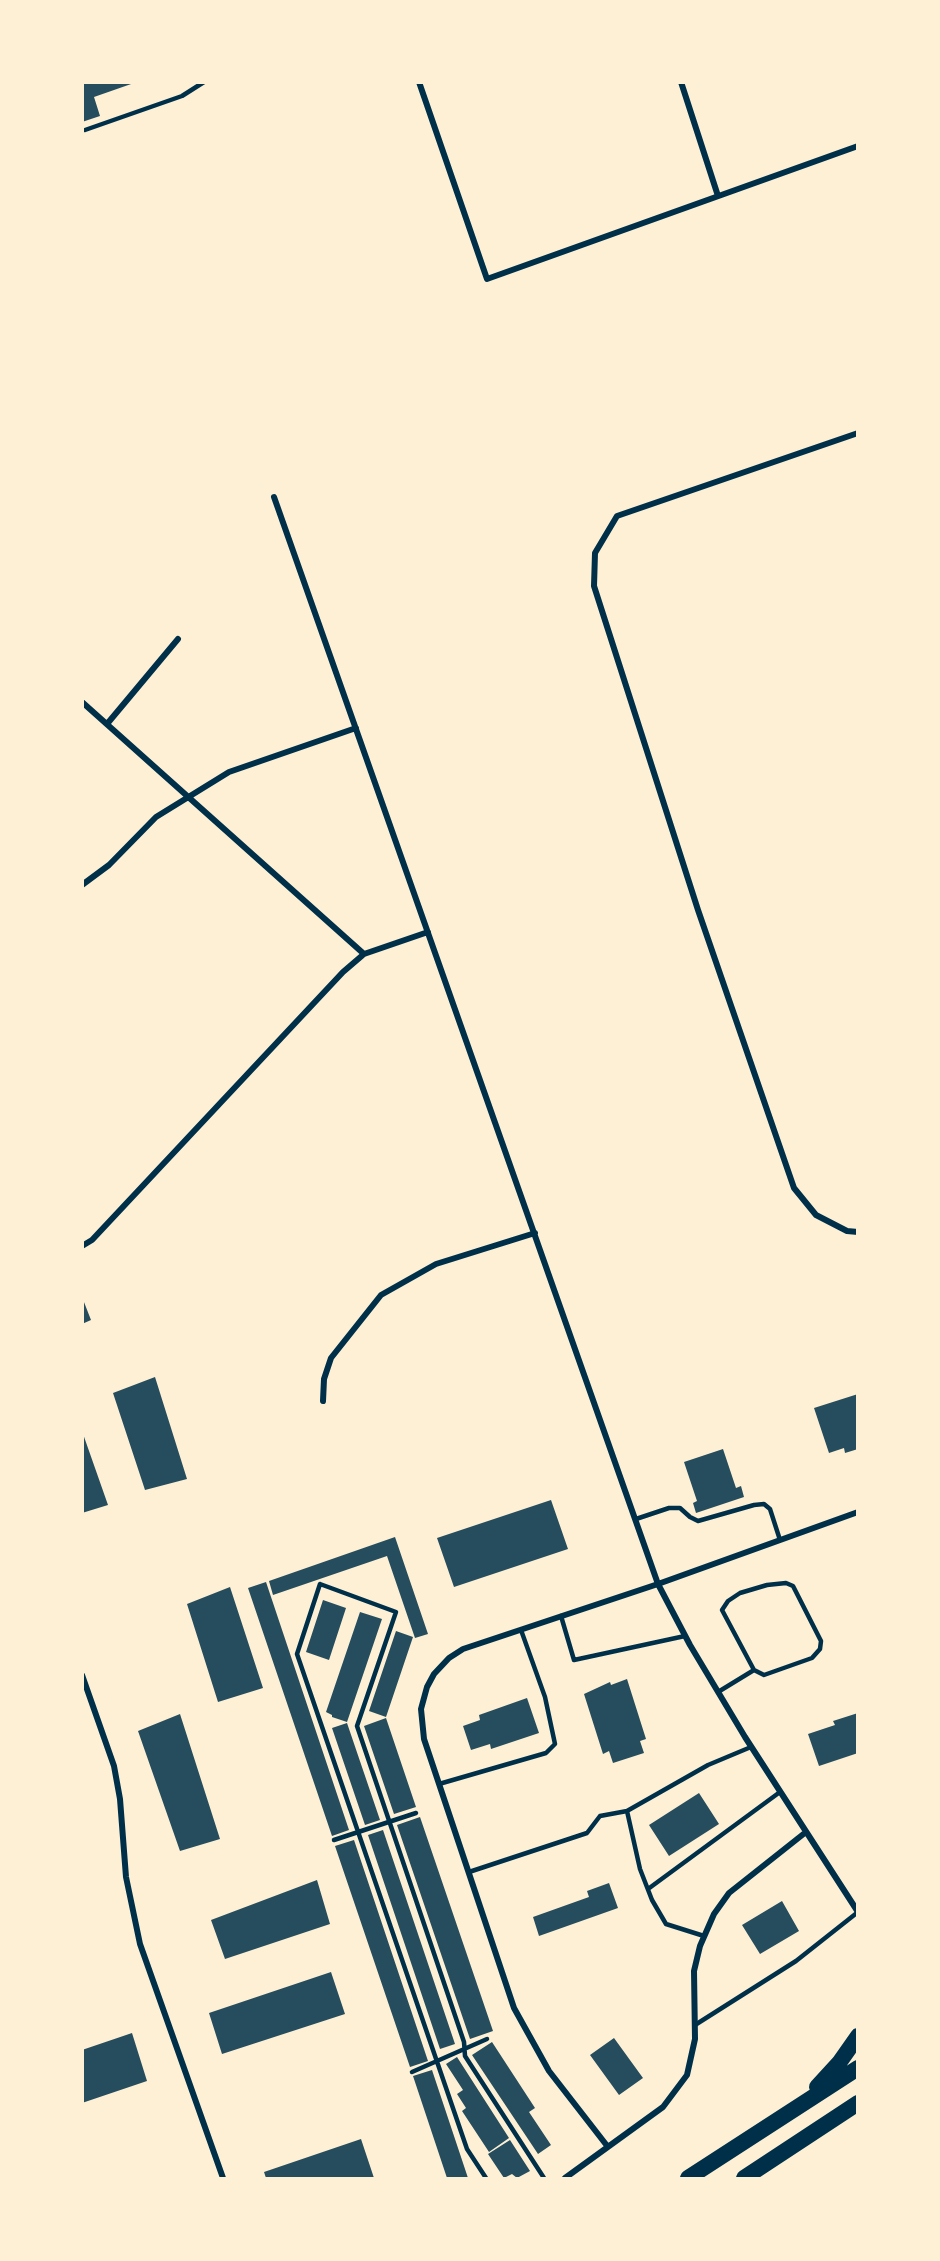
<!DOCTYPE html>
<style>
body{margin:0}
#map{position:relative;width:940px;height:2261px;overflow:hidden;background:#fdf0d5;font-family:Lato,sans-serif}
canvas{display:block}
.frame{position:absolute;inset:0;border:84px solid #fdf0d5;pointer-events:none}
</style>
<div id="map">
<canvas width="940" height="2261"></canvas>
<div class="frame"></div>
</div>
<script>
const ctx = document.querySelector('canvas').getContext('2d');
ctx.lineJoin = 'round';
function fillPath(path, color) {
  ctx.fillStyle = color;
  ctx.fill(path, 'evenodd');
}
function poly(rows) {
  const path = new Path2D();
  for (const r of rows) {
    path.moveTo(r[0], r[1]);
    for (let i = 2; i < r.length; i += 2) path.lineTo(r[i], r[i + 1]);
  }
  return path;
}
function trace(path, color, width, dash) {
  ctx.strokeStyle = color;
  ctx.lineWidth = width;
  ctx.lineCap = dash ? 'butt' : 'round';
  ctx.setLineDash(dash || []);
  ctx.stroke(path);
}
const building = poly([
 [82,82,134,82,134,83,94,97,100,116,82,122],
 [82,1297,91,1320,82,1324],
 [155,1377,187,1479,145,1490,113,1393],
 [858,1394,858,1449,845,1453,844,1448,829,1453,814,1408],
 [82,1431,108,1505,82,1513],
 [723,1449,736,1488,741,1486,744,1497,696,1513,693,1503,697,1501,684,1462],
 [551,1500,568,1549,454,1587,437,1538],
 [395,1537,428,1634,415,1638,387,1556,273,1595,269,1581],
 [266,1582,349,1830,332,1836,248,1588],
 [230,1587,263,1688,218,1702,187,1604],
 [323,1600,346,1608,329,1660,306,1652],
 [360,1612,382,1619,347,1722,332,1717,332,1715,326,1712],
 [396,1631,413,1637,386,1717,369,1711],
 [627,1679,646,1739,640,1741,644,1753,613,1763,609,1751,603,1754,584,1694,610,1682,611,1685],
 [527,1698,539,1733,491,1749,490,1744,471,1750,463,1726,480,1720,479,1715],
 [858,1713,858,1753,819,1766,808,1734,835,1725,833,1721],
 [180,1714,220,1839,180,1851,138,1731],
 [386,1718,416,1807,394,1814,364,1726],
 [347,1723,380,1820,365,1825,332,1728],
 [699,1793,719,1824,669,1856,649,1825],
 [420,1817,493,2031,470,2039,397,1825],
 [383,1830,455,2044,440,2049,368,1835],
 [354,1840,428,2061,410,2067,335,1846],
 [317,1880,330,1924,225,1959,211,1920],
 [609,1883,618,1908,539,1936,533,1917,589,1897,587,1891],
 [782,1901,799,1931,760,1954,742,1925],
 [331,1972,345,2014,222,2054,209,2013],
 [132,2033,147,2081,82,2103,82,2050],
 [614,2038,643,2078,619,2095,590,2055],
 [492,2042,535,2108,529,2112,551,2145,538,2154,472,2055],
 [457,2057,509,2138,489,2152,462,2111,466,2108,457,2094,463,2090,446,2064],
 [432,2070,468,2178,447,2178,413,2076],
 [361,2139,374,2178,266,2178,264,2172],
 [510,2140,530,2171,517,2178,512,2174,504,2178,488,2154]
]);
const service = poly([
 [85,130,182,96,204,82],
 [636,1519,669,1508,680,1508,690,1517,698,1521,754,1505,764,1504,770,1509,780,1540],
 [561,1616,574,1660,685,1636],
 [718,1692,754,1670,764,1675,812,1658,820,1649,821,1641,793,1586,786,1583,767,1585,740,1593,728,1601,722,1610,754,1670],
 [439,1784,546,1753,555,1744,545,1697,521,1630],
 [627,1811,640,1869,652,1900,666,1924,704,1936],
 [334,1840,416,1813],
 [469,1872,587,1833,600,1816,627,1811,708,1765,751,1747],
 [648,1889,780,1792],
 [695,2025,796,1961,858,1912],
 [412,2072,487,2039],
 [486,2178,467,2149,297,1654,320,1584,396,1612,357,1726,464,2042,465,2056,544,2178]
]);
const minor = poly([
 [419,82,487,279,858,146],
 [681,82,718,196],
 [858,433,617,516,595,553,594,586,698,910,794,1188,816,1215,847,1231,858,1232],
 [274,497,658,1584,690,1645,745,1737,858,1912],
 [82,702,364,954],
 [107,724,178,639],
 [82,885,109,865,156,817,229,772,356,728],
 [82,1246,92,1240,343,972,364,954,428,932],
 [323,1401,324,1379,331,1358,381,1295,436,1264,535,1233],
 [82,1675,114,1766,120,1799,126,1877,140,1944,223,2178],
 [608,2147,549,2071,514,2008,424,1739,421,1709,427,1687,434,1674,449,1658,463,1649,658,1584,858,1512],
 [565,2178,663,2107,687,2075,695,2039,694,1971,700,1946,714,1914,729,1893,806,1832]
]);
const trunk = poly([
 [817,2087,839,2063,858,2036],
 [688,2178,858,2068],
 [744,2178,858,2103]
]);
fillPath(building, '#264d5e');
trace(service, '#003049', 4.5);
trace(minor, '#003049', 6);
trace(trunk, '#003049', 16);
</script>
